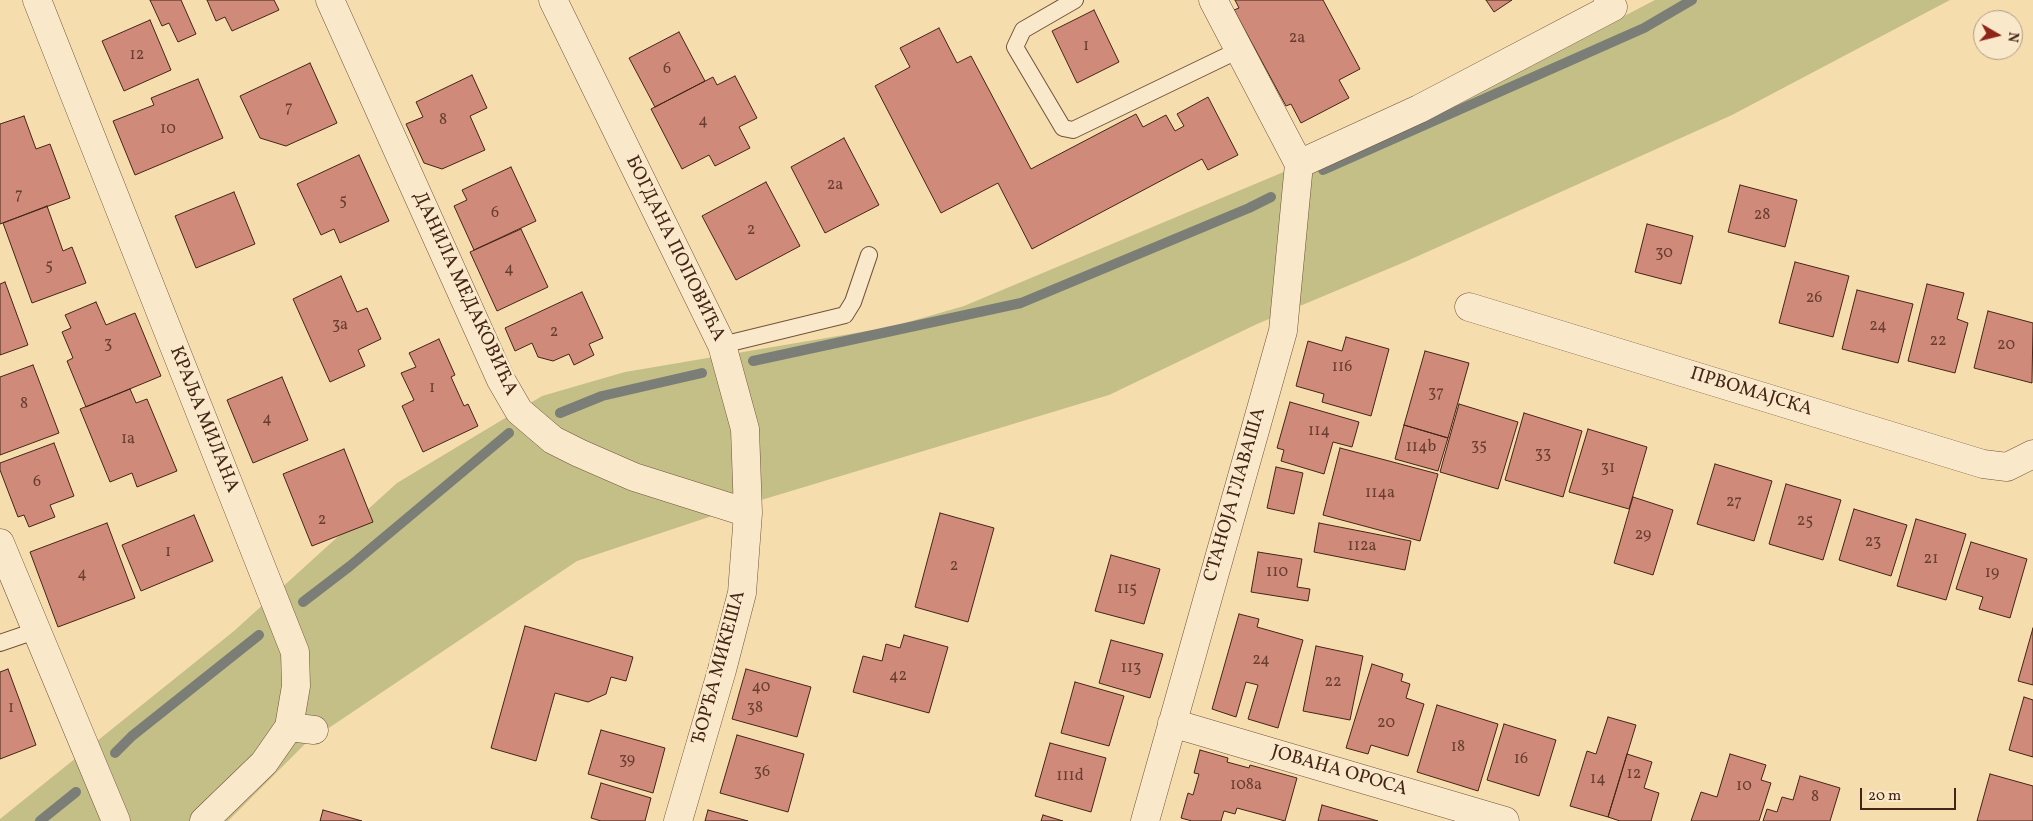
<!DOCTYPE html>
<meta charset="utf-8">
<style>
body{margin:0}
#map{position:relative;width:2033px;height:821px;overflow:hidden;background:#f6ddae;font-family:Vollkorn,serif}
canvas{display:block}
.north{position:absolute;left:1973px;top:10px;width:50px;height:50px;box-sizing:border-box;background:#f9e9ca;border:1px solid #b19b82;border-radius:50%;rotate:98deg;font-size:14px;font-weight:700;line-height:20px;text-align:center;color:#442517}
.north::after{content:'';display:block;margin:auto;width:18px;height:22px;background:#8f2418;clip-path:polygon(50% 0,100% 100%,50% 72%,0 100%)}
.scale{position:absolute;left:1860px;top:788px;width:96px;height:22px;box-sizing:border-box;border:2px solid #442517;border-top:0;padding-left:6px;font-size:15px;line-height:18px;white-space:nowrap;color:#442517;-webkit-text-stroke:4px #f9e9ca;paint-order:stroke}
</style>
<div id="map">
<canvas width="2033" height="821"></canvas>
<div class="north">N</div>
<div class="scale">20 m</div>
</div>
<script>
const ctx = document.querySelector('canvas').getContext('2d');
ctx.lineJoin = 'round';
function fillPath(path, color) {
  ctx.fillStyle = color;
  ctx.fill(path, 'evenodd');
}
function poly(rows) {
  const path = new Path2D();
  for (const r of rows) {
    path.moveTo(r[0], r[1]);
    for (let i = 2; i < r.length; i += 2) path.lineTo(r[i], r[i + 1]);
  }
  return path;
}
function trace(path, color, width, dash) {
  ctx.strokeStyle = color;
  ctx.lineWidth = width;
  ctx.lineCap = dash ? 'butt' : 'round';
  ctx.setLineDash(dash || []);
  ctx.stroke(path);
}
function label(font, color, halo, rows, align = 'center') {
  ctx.font = font + ' Vollkorn,serif';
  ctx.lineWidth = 5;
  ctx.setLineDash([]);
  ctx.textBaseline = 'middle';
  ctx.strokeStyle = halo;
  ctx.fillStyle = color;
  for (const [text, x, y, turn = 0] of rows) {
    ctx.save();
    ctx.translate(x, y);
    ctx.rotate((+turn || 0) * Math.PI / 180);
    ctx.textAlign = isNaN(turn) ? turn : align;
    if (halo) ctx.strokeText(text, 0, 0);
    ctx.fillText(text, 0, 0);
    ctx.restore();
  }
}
const green = poly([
 [1655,0,1950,0,1732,115,1407,261,1257,324,1109,395,748,504,577,561,305,744,228,821,0,821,0,819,234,631,397,483,542,396,625,372,891,327,964,306,1496,83]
]);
const stream = poly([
 [1323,170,1644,28,1692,0],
 [753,361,1021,303,1249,208,1271,197],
 [560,413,602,396,702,373],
 [303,602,350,566,509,433],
 [115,753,132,736,259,635],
 [40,821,76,792]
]);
const building = poly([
 [150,0,181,0,196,34,178,42,169,23,162,26,150,0],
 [207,0,274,0,279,10,232,31,225,17,216,21,207,0],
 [1235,0,1323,0,1360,69,1339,80,1349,98,1301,123,1291,104,1286,106,1234,10,1239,8,1235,0],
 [1486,0,1512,0,1494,12,1486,0],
 [1094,10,1119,62,1077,83,1052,31,1094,10],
 [150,20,171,70,124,91,102,41,150,20],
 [939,28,957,63,971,56,1031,169,1136,114,1143,127,1166,115,1175,131,1184,126,1177,114,1208,97,1238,155,1208,170,1202,159,1032,249,998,183,941,213,875,86,910,67,900,48,939,28],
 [679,32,705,81,655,107,629,58,679,32],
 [310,63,337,123,286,146,260,138,240,96,310,63],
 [472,75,487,108,470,116,485,150,442,169,424,163,406,124,423,117,416,102,472,75],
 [735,76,757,118,739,127,750,148,715,166,709,155,682,169,651,109,713,77,717,85,735,76],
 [198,79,223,138,135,175,113,121,154,105,151,98,198,79],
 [24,116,36,149,50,144,70,198,0,224,0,124,24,116],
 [844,138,879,205,825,233,791,167,844,138],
 [359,155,389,221,340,243,334,229,321,235,297,184,359,155],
 [511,167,536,221,474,250,454,206,467,200,462,190,511,167],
 [766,182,800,246,736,280,702,216,766,182],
 [1740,185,1797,200,1785,247,1728,232,1740,185],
 [234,192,255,244,196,268,175,216,234,192],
 [47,206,63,251,72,247,86,283,32,303,3,223,47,206],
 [1647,224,1693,236,1681,284,1635,272,1647,224],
 [521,229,548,287,497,311,470,252,521,229],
 [1795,262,1849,276,1833,337,1779,323,1795,262],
 [341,276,357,312,367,308,381,339,358,350,365,366,330,382,293,299,341,276],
 [5,282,28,345,0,355,0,284,5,282],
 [1927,284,1964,293,1957,319,1968,323,1955,373,1908,361,1927,284],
 [1857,290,1913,304,1898,363,1842,349,1857,290],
 [582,292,603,338,589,344,594,355,574,365,569,354,553,361,538,357,532,343,515,351,505,328,582,292],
 [96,302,106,325,135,313,161,376,86,407,67,361,73,358,62,332,71,328,65,315,96,302],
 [1988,311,2033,323,2032,383,1974,368,1988,311],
 [1346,337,1389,349,1371,416,1322,402,1324,394,1296,386,1308,341,1342,351,1346,337],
 [439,339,455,375,451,377,464,406,468,404,478,426,423,452,402,406,414,400,401,373,416,367,409,353,439,339],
 [1425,351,1469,363,1448,438,1404,425,1425,351],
 [33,365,59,433,0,455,0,377,33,365],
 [282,377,308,440,253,463,227,400,282,377],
 [130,389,136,403,147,399,177,471,137,487,132,473,110,482,80,409,130,389],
 [1290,402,1359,422,1352,447,1333,442,1324,474,1281,461,1284,450,1277,448,1290,402],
 [1459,404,1518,422,1498,489,1440,472,1459,404],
 [1524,413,1582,431,1563,497,1505,480,1524,413],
 [1404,425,1448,438,1438,471,1395,459,1404,425],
 [1588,429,1647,447,1629,509,1569,492,1588,429],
 [54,443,74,496,50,505,55,517,29,527,24,515,18,517,0,470,0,463,54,443],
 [1340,448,1438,474,1420,541,1323,515,1340,448],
 [344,449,373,522,312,546,283,474,344,449],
 [1715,464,1772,481,1754,541,1697,524,1715,464],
 [1276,467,1303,473,1294,514,1267,508,1276,467],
 [1786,484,1841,500,1823,560,1769,544,1786,484],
 [1633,497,1673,510,1653,575,1614,563,1633,497],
 [1854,509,1907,525,1891,576,1839,560,1854,509],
 [940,513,994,528,968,622,915,607,940,513],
 [194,515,213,561,141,591,122,545,194,515],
 [1916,519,1966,534,1946,600,1897,586,1916,519],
 [107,523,135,598,58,627,30,552,107,523],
 [1319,523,1411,541,1405,570,1314,552,1319,523],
 [1971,542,2027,559,2010,618,1979,609,1983,597,1956,589,1971,542],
 [1258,552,1302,559,1297,587,1310,589,1308,601,1251,592,1258,552],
 [1111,555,1160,569,1144,624,1095,611,1111,555],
 [1239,614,1259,619,1257,627,1303,640,1278,728,1248,719,1258,685,1246,682,1236,717,1212,709,1239,614],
 [525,626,633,657,626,681,611,677,606,694,588,702,555,693,536,761,491,748,525,626],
 [2033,628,2033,685,2018,681,2033,628],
 [904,635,948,647,929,713,853,692,863,656,882,661,886,644,900,648,904,635],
 [1111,640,1163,654,1150,698,1099,683,1111,640],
 [1316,646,1363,656,1350,720,1303,711,1316,646],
 [1372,664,1403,674,1401,681,1410,684,1406,698,1424,704,1408,756,1371,745,1368,754,1346,748,1372,664],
 [8,669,36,745,0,759,0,672,8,669],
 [746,669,811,687,797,737,732,719,746,669],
 [1075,682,1124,696,1109,746,1061,733,1075,682],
 [2024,697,2033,700,2033,757,2009,750,2024,697],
 [1437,705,1498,724,1478,791,1417,772,1437,705],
 [1608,717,1636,725,1608,817,1570,806,1587,751,1596,754,1608,717],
 [1504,724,1556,740,1539,796,1487,780,1504,724],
 [601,730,665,748,653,793,588,774,601,730],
 [737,735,804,754,788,812,720,793,737,735],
 [1050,743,1106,758,1091,812,1035,796,1050,743],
 [1200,750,1228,758,1227,762,1249,768,1250,765,1297,778,1285,821,1237,808,1235,814,1224,811,1221,821,1192,821,1181,818,1188,793,1193,795,1199,774,1194,773,1200,750],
 [1627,754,1652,762,1644,788,1659,793,1651,821,1620,821,1608,817,1627,754],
 [1730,754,1766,765,1761,780,1771,783,1759,821,1691,821,1701,792,1717,797,1730,754],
 [1990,774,2033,786,2033,821,1977,821,1990,774],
 [1800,776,1840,788,1830,821,1763,821,1767,809,1777,812,1782,797,1793,800,1800,776],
 [601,783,651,798,645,821,601,821,591,818,601,783],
 [1322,805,1378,821,1318,821,1322,805],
 [323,810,362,821,320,821,323,810],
 [708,810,748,821,705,821,708,810],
 [1043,815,1063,821,1041,821,1043,815]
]);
const service = poly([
 [1075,0,1023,30,1015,47,1063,128,1073,130,1239,50],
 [722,345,845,315,853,302,869,255],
 [0,643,35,631]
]);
const minor = poly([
 [37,0,295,652,296,686,289,727,264,763,204,821],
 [330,0,501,380,519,411,553,440,579,453,634,477,748,513],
 [553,0,722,345,745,429,748,513,742,593,722,670,678,821],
 [1213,0,1299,164],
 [1299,164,1419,109,1613,7,1608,0],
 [1469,307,1983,464,2007,467,2033,454],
 [0,543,116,821],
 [1172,723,1505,821],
 [289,727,314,730],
 [1145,821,1283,331,1299,164]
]);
const numberNames = [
 ["2a",1297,39],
 ["1",1086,47],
 ["12",137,56],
 ["6",667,70],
 ["7",289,109],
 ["8",443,121],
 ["4",703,122],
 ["10",168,130],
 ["2a",835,186],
 ["7",19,196],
 ["5",343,202],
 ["6",495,214],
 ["28",1762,216],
 ["2",751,231],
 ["30",1664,254],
 ["5",49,267],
 ["4",509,270],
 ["26",1814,299],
 ["3a",340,326],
 ["24",1878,327],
 ["2",554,333],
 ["22",1938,342],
 ["3",108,345],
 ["20",2006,346],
 ["116",1342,368],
 ["1",432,389],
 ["37",1436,394],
 ["8",24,405],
 ["4",267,420],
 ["114",1319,432],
 ["1a",128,440],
 ["35",1479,447],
 ["114b",1421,448],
 ["33",1543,455],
 ["31",1608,469],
 ["6",37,483],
 ["114a",1380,494],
 ["27",1734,503],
 ["2",322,521],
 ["25",1805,522],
 ["29",1643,536],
 ["23",1873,543],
 ["112a",1362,547],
 ["1",168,553],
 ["21",1931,560],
 ["2",954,567],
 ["110",1277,573],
 ["19",1992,574],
 ["4",82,575],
 ["115",1127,590],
 ["24",1261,661],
 ["113",1131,669],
 ["42",898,677],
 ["22",1333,683],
 ["40",761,688],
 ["1",11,709],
 ["38",755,709],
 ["20",1386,724],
 ["18",1458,748],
 ["16",1521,760],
 ["39",627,761],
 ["36",762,773],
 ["12",1634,775],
 ["111d",1070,777],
 ["14",1598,780],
 ["108a",1246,786],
 ["10",1744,787],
 ["8",1815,798]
];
const streetNames = [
 ["БОГДАНА ПОПОВИЋА",674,249,64],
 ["ДАНИЛА МЕДАКОВИЋА",464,294,65],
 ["ПРВОМАЈСКА",1751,393,17],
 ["КРАЉА МИЛАНА",203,420,68],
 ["СТАНОЈА ГЛАВАША",1236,495,-74],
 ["ЂОРЂА МИКЕША",720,668,-75],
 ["ЈОВАНА ОРОСА",1339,772,16]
];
fillPath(green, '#c3bf86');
trace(stream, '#7b7e76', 10);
fillPath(building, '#d08a79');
trace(building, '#442517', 1);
trace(service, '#70533d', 18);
trace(minor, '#70533d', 29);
trace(service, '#f9e9ca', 16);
trace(minor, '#f9e9ca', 28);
label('16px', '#673e30', null, numberNames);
label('19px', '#442517', '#f9e9ca', streetNames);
</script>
